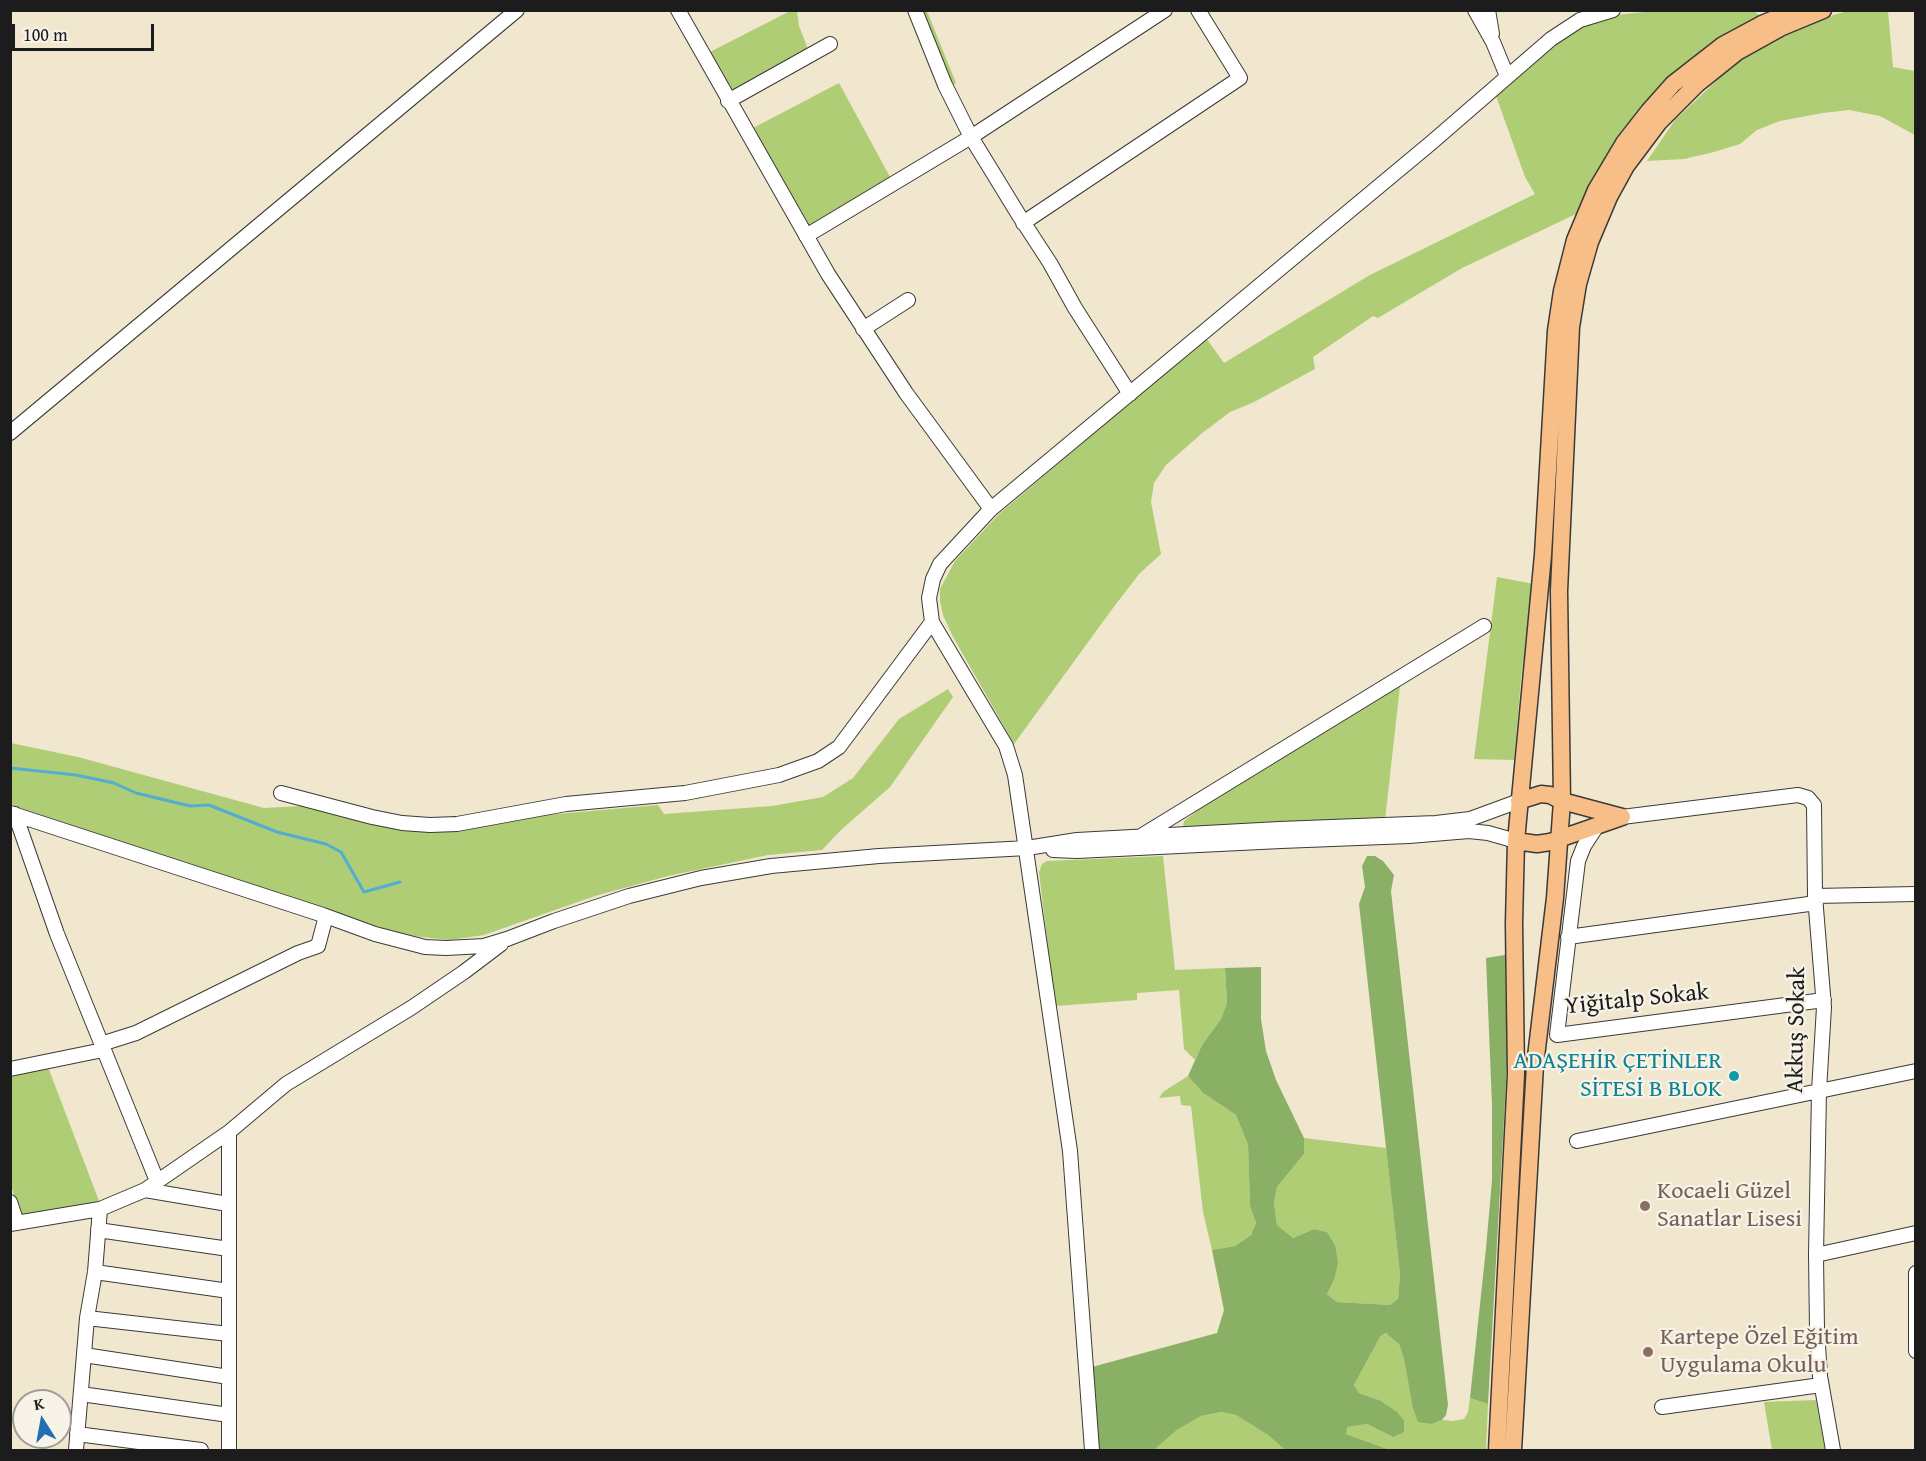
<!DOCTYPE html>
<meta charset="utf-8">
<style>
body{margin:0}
#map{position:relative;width:1926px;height:1461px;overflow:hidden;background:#f1e7cf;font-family:"Gentium Book Plus",serif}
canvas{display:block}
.frame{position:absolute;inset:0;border:12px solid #1c1c1c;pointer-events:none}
.north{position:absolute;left:12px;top:1389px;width:60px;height:60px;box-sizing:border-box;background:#f7f3e8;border:2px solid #9f9d96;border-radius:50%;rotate:349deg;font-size:16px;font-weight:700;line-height:24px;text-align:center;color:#1c1c1c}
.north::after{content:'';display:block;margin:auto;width:21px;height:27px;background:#1f6fb2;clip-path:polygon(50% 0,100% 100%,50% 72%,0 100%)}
.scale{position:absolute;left:12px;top:24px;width:142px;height:27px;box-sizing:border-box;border:3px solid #1c1c1c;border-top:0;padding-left:8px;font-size:18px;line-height:21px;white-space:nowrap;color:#1c1c1c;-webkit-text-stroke:4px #f7f3e8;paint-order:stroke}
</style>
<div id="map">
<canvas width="1926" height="1461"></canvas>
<div class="frame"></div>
<div class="north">K</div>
<div class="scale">100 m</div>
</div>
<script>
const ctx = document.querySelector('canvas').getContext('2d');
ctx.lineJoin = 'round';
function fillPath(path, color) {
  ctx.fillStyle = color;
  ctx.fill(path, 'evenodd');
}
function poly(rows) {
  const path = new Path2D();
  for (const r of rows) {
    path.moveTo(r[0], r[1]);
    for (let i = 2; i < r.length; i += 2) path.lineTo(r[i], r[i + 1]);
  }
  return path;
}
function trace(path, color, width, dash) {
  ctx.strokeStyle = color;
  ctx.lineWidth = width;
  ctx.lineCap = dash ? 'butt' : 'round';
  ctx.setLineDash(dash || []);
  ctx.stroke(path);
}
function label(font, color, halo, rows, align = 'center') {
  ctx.font = font + ' "Gentium Book Plus",serif';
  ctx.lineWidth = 4.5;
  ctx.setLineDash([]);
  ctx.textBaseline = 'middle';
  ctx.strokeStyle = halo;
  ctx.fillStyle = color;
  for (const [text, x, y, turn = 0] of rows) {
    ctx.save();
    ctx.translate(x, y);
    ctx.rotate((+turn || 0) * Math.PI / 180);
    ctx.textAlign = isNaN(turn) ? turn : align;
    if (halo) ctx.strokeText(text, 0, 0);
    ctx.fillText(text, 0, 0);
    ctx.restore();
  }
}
const green = poly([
 [792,10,797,11,799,26,808,49,731,91,708,53],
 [921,11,927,11,956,83,951,86],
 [1654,11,1754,11,1763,18,1729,34,1702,50,1683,66,1656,92,1624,128,1576,214,1462,268,1378,318,1373,316,1313,357,1315,369,1254,402,1230,412,1201,434,1166,465,1154,483,1151,502,1161,554,1139,574,1110,612,1014,744,952,635,943,615,940,601,940,589,955,561,999,514,1206,338,1224,363,1370,275,1535,194,1525,177,1496,96,1549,49,1586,23,1606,16],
 [1848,11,1888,11,1893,67,1915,71,1915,135,1880,116,1849,110,1823,113,1780,121,1757,130,1740,144,1714,152,1684,159,1647,161,1675,120,1729,69,1751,53,1793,32,1833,15],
 [839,83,890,177,810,226,753,128],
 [1497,577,1534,584,1521,679,1514,760,1474,759],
 [1400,686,1385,820,1185,829,1183,827,1184,821,1201,808],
 [948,689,953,697,890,787,841,830,822,850,768,855,668,876,595,896,484,935,449,940,414,936,371,925,11,805,11,743,78,757,264,808,302,806,399,829,446,831,535,816,658,805,664,814,772,806,823,797,853,778,899,719],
 [1163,856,1175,970,1225,968,1227,1003,1221,1019,1202,1045,1195,1060,1184,1049,1179,990,1137,993,1137,1000,1055,1006,1039,872,1042,864,1047,861],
 [48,1067,99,1201,21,1219,11,1185,11,1075],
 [1188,1076,1203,1093,1236,1115,1248,1145,1250,1206,1256,1223,1251,1235,1235,1246,1212,1250,1203,1212,1191,1106,1181,1105,1180,1096,1159,1098,1163,1092],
 [1304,1138,1386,1148,1400,1274,1398,1299,1390,1305,1337,1302,1327,1294,1334,1280,1335,1245,1327,1232,1314,1229,1293,1238,1277,1225,1274,1203,1277,1187,1304,1154],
 [1387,1333,1399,1344,1432,1424,1442,1420,1453,1421,1464,1419,1468,1412,1470,1398,1488,1404,1486,1450,1390,1450,1346,1434,1346,1427,1367,1424,1393,1437,1379,1400,1359,1393,1354,1385,1380,1337],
 [1816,1400,1825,1450,1772,1450,1764,1402],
 [1221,1412,1236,1415,1268,1435,1285,1450,1154,1450,1177,1430,1201,1416]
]);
const forest = poly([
 [1367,856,1375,856,1383,861,1394,875,1391,891,1448,1405,1446,1415,1442,1420,1432,1424,1418,1422,1413,1408,1404,1358,1399,1344,1386,1333,1380,1337,1354,1385,1359,1393,1379,1400,1397,1412,1404,1421,1404,1432,1393,1437,1367,1424,1347,1427,1346,1434,1390,1450,1285,1450,1268,1435,1236,1415,1221,1412,1201,1416,1177,1430,1154,1450,1099,1450,1092,1367,1217,1333,1224,1310,1212,1250,1235,1246,1251,1235,1256,1223,1250,1206,1248,1145,1236,1115,1203,1093,1188,1076,1202,1045,1221,1019,1227,1003,1225,968,1261,967,1261,1019,1266,1051,1276,1080,1304,1138,1304,1154,1277,1187,1274,1203,1277,1225,1293,1238,1314,1229,1327,1232,1335,1245,1338,1263,1334,1280,1327,1294,1337,1302,1390,1305,1398,1299,1400,1274,1359,904,1365,887,1362,866],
 [1505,955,1507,1064,1488,1404,1470,1398,1486,1248,1492,1180,1492,1105,1486,958]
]);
const stream = poly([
 [10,768,76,775,114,783,136,793,190,806,209,805,277,832,326,844,341,852,364,892,400,882]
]);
const minor = poly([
 [678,10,828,274,906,393,991,509],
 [915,10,945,85,971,137,1020,217,1050,263,1075,308,1130,394],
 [1475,10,1493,42,1507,76],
 [1488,10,1492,34],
 [728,101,830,44],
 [1023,223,1240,78,1198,10],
 [806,236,971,137,1165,10],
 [863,329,908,300],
 [10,433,517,10],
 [281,793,372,817,402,823,430,825,457,824,566,804,685,793,779,775,818,761,839,747,932,622],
 [10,813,323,915,375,934,425,947,446,948,484,946,507,939,554,921,629,896,701,878,771,866,879,856,1027,848,1077,840,1279,829,1436,823,1470,819,1519,801],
 [15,814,57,934,157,1181],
 [1622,817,1798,795,1808,798,1814,805,1815,896,1824,1007,1819,1091,1816,1255,1817,1330,1820,1376,1833,1450],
 [1597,826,1584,846,1578,861,1557,1035,1824,1000],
 [1141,836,1484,626],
 [1053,850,1077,851,1281,841,1409,836,1469,831,1488,833,1516,841],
 [1815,896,1916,894],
 [1568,937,1816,903],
 [101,1044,136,1033,298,953,318,946,326,916],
 [10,1069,103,1050],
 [1577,1141,1916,1071],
 [145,1190,228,1204],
 [10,1202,17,1223],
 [10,1224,100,1209,145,1190,229,1132,286,1084,411,1008,464,972,501,944],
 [98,1230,229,1249],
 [1816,1255,1916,1233],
 [95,1272,229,1291],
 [1916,1273,1916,1351],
 [87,1318,229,1334],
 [84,1355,229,1377],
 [81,1394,229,1415],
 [1662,1407,1821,1385],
 [77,1434,201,1450],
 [76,1450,87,1318,95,1272,100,1209],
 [229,1450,229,1132],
 [1092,1450,1070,1151,1015,775,1006,746,932,622,929,598,933,579,940,564,991,509,1431,143,1551,39,1580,20,1613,10]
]);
const major = poly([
 [1519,801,1541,794,1550,795,1562,801,1622,817],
 [1516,841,1537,844,1550,842,1622,817],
 [1497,1450,1516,1074,1514,923,1516,841,1543,555,1556,331,1562,291,1575,240,1596,190,1624,143,1649,111,1673,84,1723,45,1762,24,1789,13],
 [1513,1450,1535,1065,1555,898,1562,801,1559,591,1571,327,1578,284,1590,242,1609,197,1626,166,1659,122,1697,84,1737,52,1782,27,1823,10]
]);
const markers = [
 [1734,1076,6,"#0f9aa8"],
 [1645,1206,6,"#8d6e63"],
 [1648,1352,6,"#8d6e63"]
];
const streetNames = [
 ["Yiğitalp Sokak",1637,1000,-6],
 ["Akkuş Sokak",1797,1030,-89]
];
const cultureNames = [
 ["ADAŞEHİR ÇETİNLER",1722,1062],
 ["SİTESİ B BLOK",1722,1090]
];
const educationNames = [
 ["Kocaeli Güzel",1657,1192],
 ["Sanatlar Lisesi",1657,1220],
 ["Kartepe Özel Eğitim",1660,1338],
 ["Uygulama Okulu",1660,1366]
];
fillPath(green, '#aecd74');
fillPath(forest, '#8ab066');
trace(stream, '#52aed0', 3);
trace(minor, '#3c3a37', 16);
trace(major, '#3c3a37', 19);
trace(minor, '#fff', 14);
trace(major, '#f7be88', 16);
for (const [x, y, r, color] of markers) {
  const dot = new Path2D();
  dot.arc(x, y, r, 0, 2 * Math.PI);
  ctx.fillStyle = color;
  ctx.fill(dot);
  trace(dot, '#f7f3e8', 2);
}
label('24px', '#1c1c1c', '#f7f3e8', streetNames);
label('24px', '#0d838f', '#f7f3e8', cultureNames, 'right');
label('24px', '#785e54', '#f7f3e8', educationNames, 'left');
</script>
